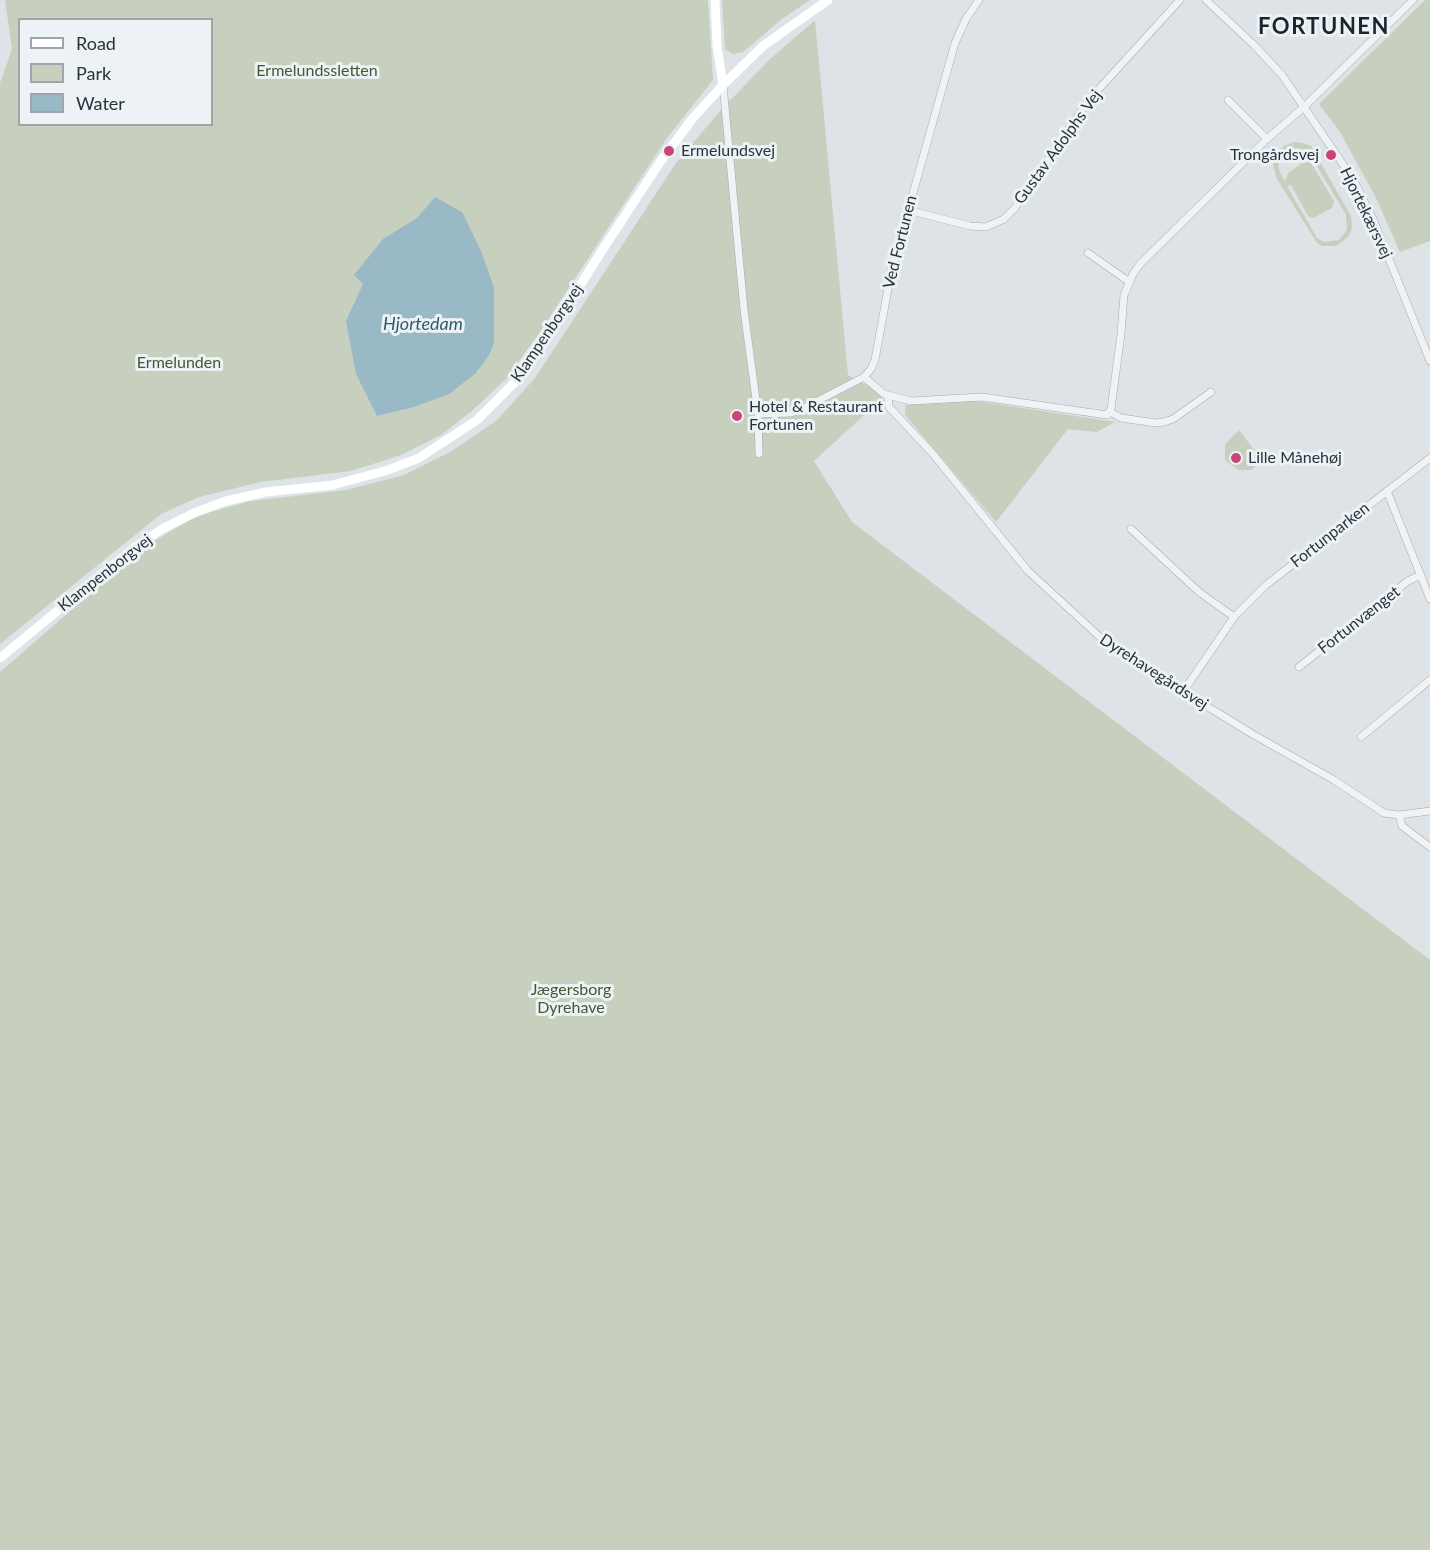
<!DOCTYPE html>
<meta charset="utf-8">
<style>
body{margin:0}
#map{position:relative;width:1430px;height:1550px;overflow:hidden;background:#dde3e7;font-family:Lato,sans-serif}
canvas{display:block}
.legend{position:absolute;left:18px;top:18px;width:195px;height:108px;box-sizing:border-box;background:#edf2f5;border:2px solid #9ea6ab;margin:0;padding:8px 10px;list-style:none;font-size:18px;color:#27343d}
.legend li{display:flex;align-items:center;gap:12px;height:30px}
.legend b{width:30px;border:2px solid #9ea6ab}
</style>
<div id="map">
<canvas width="1430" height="1550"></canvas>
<ul class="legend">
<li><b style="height:8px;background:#fff"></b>Road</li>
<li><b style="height:16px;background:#c7d0bf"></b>Park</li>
<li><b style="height:16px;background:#99b9c6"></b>Water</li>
</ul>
</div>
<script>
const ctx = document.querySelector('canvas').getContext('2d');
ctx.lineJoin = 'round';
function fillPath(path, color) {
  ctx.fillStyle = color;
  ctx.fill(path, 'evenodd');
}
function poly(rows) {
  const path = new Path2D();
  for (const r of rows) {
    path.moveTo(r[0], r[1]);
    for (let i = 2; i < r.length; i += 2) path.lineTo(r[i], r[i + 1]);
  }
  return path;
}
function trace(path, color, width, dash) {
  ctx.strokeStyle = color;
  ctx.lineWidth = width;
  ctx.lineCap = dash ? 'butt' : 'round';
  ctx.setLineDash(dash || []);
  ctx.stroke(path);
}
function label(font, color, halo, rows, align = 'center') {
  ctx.font = font + ' Lato,sans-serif';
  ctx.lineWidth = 6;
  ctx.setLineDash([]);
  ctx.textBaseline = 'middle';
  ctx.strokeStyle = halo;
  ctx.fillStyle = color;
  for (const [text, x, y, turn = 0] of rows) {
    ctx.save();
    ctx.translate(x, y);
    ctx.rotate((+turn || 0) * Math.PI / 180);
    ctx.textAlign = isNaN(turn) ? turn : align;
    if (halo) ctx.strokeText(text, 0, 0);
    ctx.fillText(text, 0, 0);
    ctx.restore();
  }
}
const green = poly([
 [5,0,708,0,713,80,667,138,540,332,507,378,473,410,441,435,401,455,351,471,261,482,199,497,161,514,0,644,0,83,12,49],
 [20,20,212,20,212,124,20,124],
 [722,0,810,0,782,19,743,52,733,54,725,49],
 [1425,0,1430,0,1430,241,1400,252,1376,198,1340,132,1319,104],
 [815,20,848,375,886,395,814,461,852,522,1430,960,1430,1550,0,1550,0,672,143,548,196,516,251,501,346,490,404,475,452,451,497,420,535,378,676,163,720,111,769,60],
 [1294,142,1303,143,1311,146,1351,216,1352,228,1349,236,1336,246,1322,246,1317,243,1277,179,1273,166,1276,154,1284,146],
 [1296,148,1308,151,1346,215,1347,230,1339,240,1324,242,1317,238,1287,186,1291,185,1308,216,1313,218,1332,208,1334,201,1311,163,1308,161,1304,162,1288,173,1285,181,1282,177,1278,166,1280,159,1288,150],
 [969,400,1115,422,1097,432,1068,429,996,522,905,415,906,405],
 [1239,430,1262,460,1251,470,1238,470,1225,460,1225,444]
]);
const water = poly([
 [435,197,462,212,482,253,494,288,494,343,489,355,476,373,449,394,414,407,377,416,356,374,346,321,363,284,354,275,383,239,417,218]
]);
const street = poly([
 [1206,0,1254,45,1282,75,1353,179,1373,219,1430,361],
 [723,85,744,310,758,414,759,454],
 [1228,100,1267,139],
 [908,210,970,226,986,227,1004,219,1014,209,1088,101,1180,0],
 [1088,253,1128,281],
 [864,377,884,394,911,401,982,397,1107,415,1111,409,1121,334,1124,295,1133,274,1140,264,1267,139,1305,106,1413,0],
 [888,396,889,407,933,454,1028,571,1113,649,1254,735,1334,780,1384,813,1399,815,1430,811],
 [1110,412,1121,418,1156,423,1164,422,1173,419,1211,392],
 [758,414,791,413,802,409,864,377,871,369,875,360,891,272,955,43,966,19,979,0],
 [1387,491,1430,599],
 [1131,529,1199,592,1234,617],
 [1299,667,1408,581,1421,575],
 [1183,692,1234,617,1266,585,1430,458],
 [1361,737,1430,680],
 [1399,815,1402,826,1430,847]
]);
const secondary = poly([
 [715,0,717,46,723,85],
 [0,658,135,547,162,529,194,513,226,501,266,492,333,485,388,470,419,458,477,420,519,378,544,343,601,252,660,162,693,118,723,85,763,46,828,0]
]);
const markers = [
 [669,151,6,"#ca4476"],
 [1331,155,6,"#ca4476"],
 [737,416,6,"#ca4476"],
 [1236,458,6,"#ca4476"]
];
const parkNames = [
 ["Ermelundssletten",317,71],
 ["Ermelunden",179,363],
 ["Jægersborg",571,990],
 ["Dyrehave",571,1008]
];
const streetNames = [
 ["Gustav Adolphs Vej",1058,147,-54],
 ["Hjortekærsvej",1366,213,64],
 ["Ved Fortunen",900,242,-76],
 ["Klampenborgvej",547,333,-56],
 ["Fortunparken",1330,535,-38],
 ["Klampenborgvej",105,573,-38],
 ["Fortunvænget",1359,620,-38],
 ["Dyrehavegårdsvej",1154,672,33]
];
const poiNames = [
 ["Ermelundsvej",681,151],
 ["Trongårdsvej",1319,155,"right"],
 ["Hotel & Restaurant",749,407],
 ["Fortunen",749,425],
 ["Lille Månehøj",1248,458]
];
const waterNames = [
 ["Hjortedam",423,324]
];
const districtNames = [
 ["FORTUNEN",1324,27]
];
fillPath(green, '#c7d0bf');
fillPath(water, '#99b9c6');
trace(street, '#a3abb1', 8);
trace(street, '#f0f3f5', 7);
trace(secondary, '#fff', 9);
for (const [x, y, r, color] of markers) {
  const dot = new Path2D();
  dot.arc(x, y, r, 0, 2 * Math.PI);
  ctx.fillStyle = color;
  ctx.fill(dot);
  trace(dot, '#edf2f5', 2);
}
label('16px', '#435835', '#edf2f5', parkNames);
label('16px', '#27343d', '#edf2f5', streetNames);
label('16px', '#27343d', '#edf2f5', poiNames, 'left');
label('italic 18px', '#335b6f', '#edf2f5', waterNames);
ctx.letterSpacing = '1.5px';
label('bold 22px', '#1a252e', '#edf2f5', districtNames);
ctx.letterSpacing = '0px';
</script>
